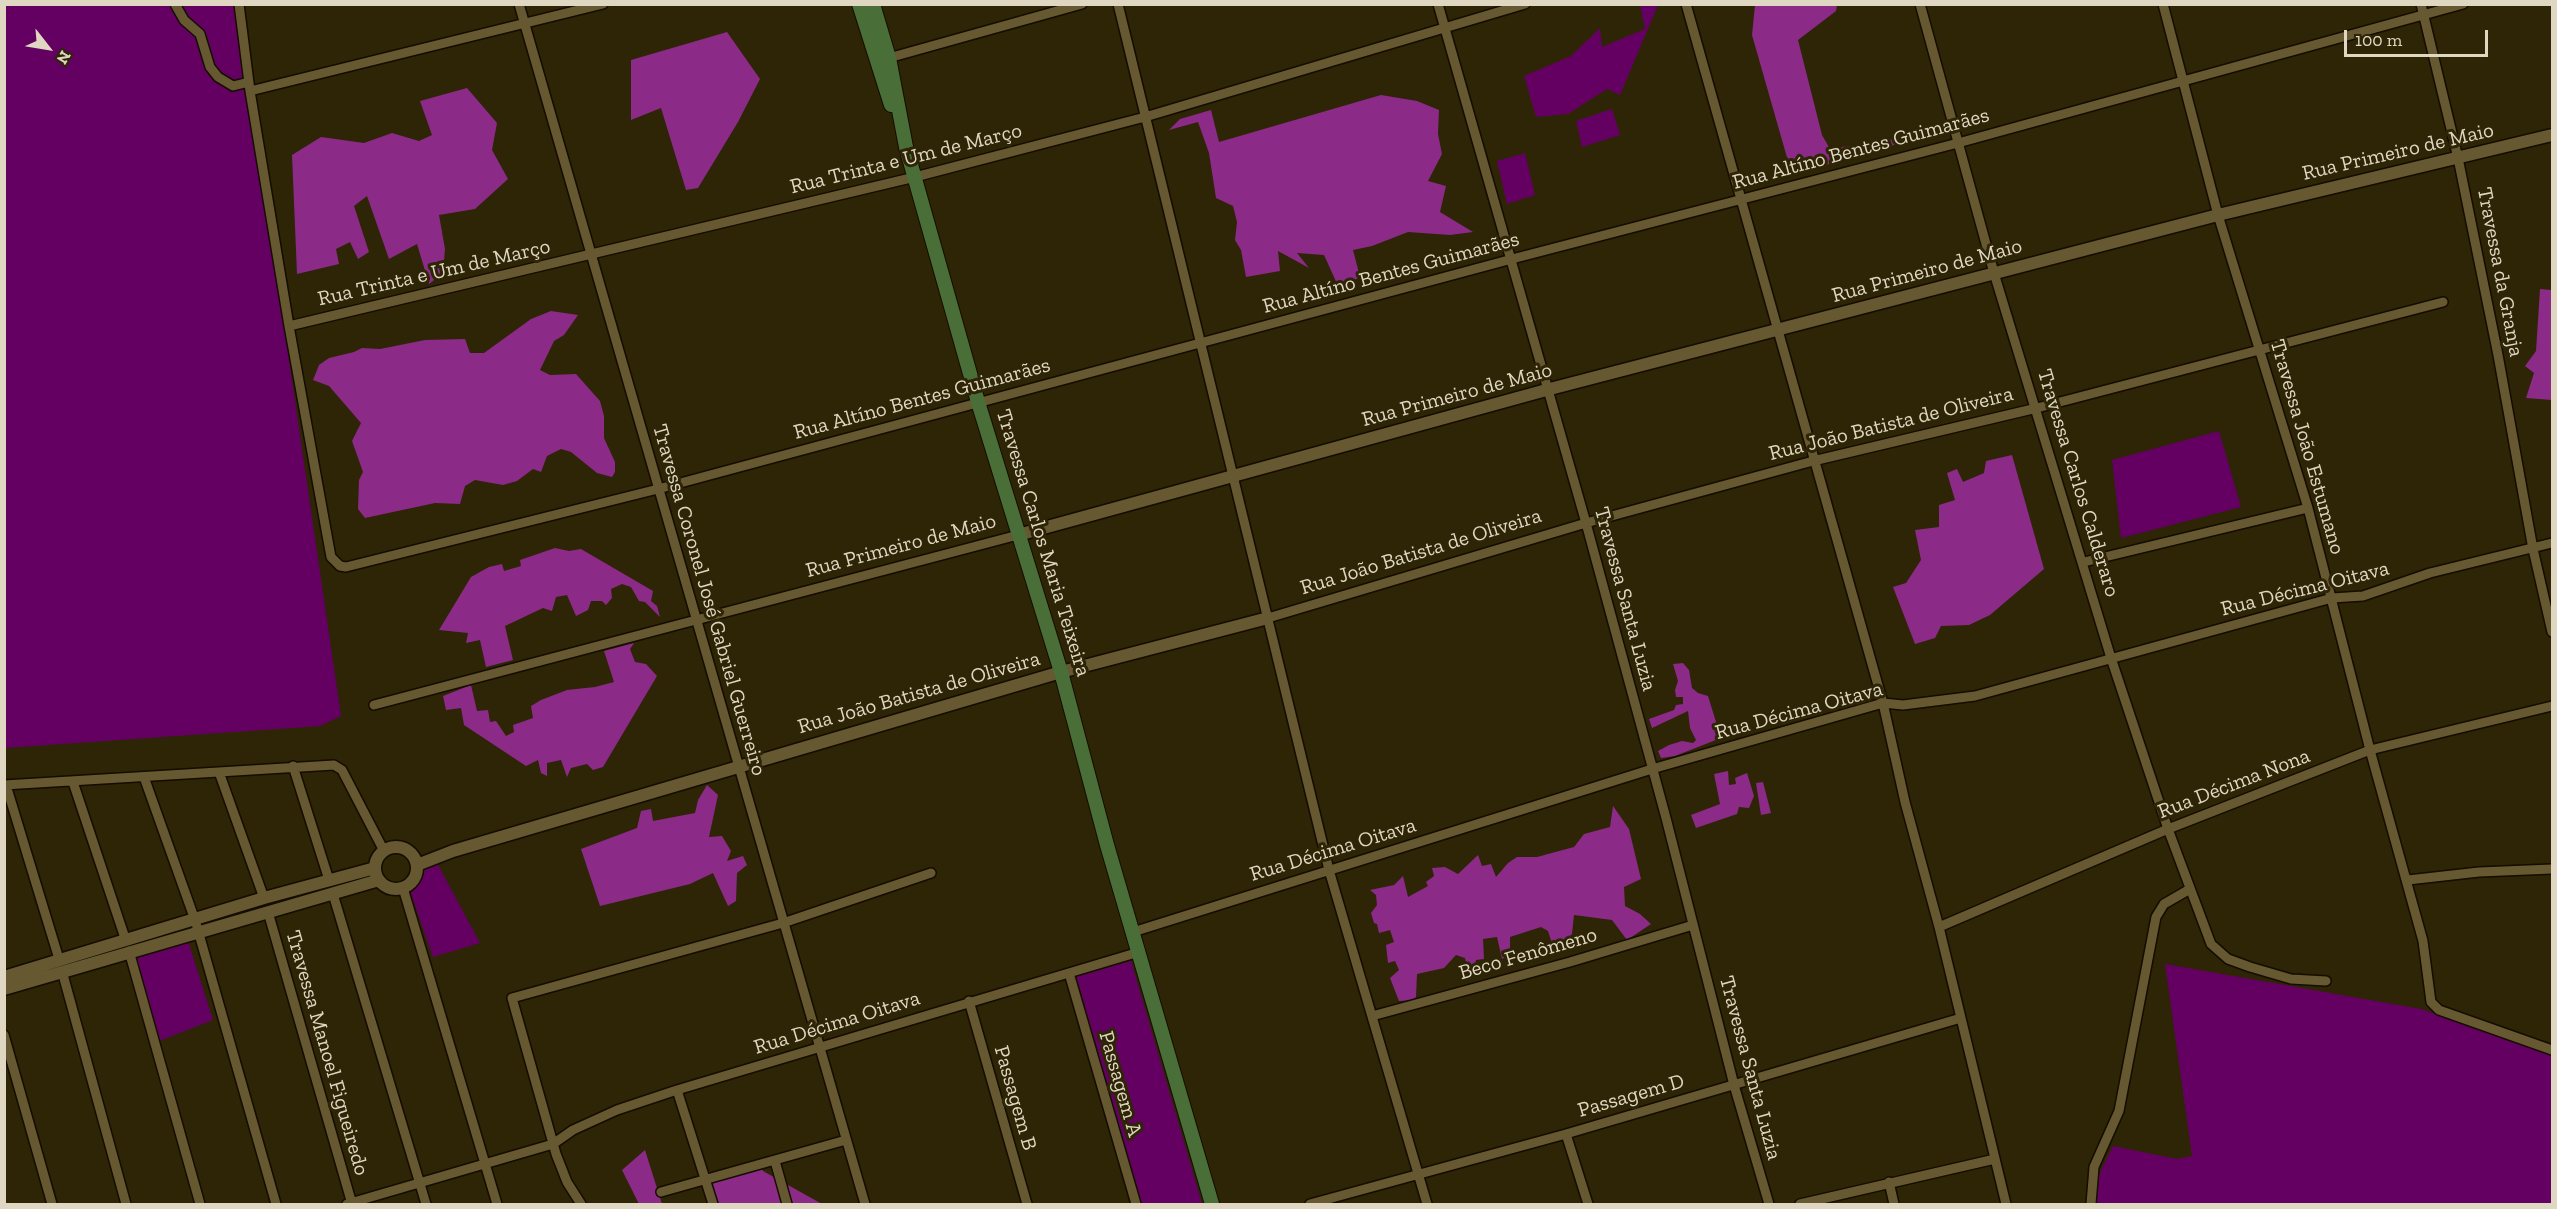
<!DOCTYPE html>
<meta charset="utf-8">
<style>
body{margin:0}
#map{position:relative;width:2557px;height:1209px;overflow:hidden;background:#2e2406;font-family:"Zilla Slab",serif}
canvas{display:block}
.frame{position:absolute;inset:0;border:6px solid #dfd7c2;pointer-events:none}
.north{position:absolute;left:18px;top:18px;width:60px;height:60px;-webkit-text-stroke:4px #2e2406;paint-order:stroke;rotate:121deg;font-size:16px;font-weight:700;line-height:24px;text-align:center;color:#dfd7c2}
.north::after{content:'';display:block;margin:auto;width:21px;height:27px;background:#dfd7c2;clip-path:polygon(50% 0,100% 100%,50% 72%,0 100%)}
.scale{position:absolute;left:2344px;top:30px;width:144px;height:27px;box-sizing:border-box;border:3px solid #dfd7c2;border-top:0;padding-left:8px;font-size:18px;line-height:21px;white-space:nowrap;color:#dfd7c2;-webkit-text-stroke:4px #2e2406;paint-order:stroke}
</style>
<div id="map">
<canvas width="2557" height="1209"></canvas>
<div class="frame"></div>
<div class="north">N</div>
<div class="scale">100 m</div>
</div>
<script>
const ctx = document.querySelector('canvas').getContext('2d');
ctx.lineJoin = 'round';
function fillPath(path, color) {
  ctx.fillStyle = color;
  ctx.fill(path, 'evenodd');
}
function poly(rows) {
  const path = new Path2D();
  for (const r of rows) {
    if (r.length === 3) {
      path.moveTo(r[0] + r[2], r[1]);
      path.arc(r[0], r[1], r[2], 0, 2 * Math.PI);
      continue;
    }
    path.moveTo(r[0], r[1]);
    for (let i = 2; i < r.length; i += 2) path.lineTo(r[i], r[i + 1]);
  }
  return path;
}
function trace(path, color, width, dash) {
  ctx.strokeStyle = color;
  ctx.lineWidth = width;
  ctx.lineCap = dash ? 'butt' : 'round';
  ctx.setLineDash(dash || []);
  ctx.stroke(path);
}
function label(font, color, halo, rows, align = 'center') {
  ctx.font = font + ' "Zilla Slab",serif';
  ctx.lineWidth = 6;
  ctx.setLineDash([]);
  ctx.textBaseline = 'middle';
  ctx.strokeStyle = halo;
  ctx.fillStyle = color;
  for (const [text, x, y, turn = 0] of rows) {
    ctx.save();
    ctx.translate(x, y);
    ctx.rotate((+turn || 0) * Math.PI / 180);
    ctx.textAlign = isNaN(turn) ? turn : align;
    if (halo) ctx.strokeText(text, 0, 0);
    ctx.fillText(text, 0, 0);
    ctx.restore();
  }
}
const green = poly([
 [5,5,237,5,341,716,320,726,5,748],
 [1640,5,1658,5,1620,95,1607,89,1568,114,1536,117,1524,76,1571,56,1600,28,1602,47,1645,29],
 [1612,109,1620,135,1582,147,1576,121],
 [1525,153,1535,195,1507,204,1497,161],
 [2219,431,2241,507,2121,538,2112,460],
 [437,863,480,943,433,957,410,891,420,880,424,868],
 [188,941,213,1020,159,1041,133,958],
 [1131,961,1202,1204,1141,1204,1076,976],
 [2165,964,2421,1009,2552,1055,2552,1204,2097,1204,2095,1183,2113,1146,2177,1159,2192,1156]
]);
const forest = poly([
 [1755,5,1837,5,1836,11,1798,40,1822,135,1830,149,1938,132,1792,175,1752,35],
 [727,32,760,79,738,122,698,188,686,190,661,108,631,120,631,60],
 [467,88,497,123,492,150,508,179,475,209,439,215,445,249,443,273,429,284,417,244,389,259,367,196,354,206,369,252,358,259,350,242,336,249,339,264,297,274,292,155,321,137,364,143,392,133,419,141,432,135,420,101],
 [1381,95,1417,101,1439,110,1438,134,1442,154,1428,181,1446,186,1440,212,1473,232,1450,235,1408,232,1372,246,1353,250,1360,277,1339,288,1324,255,1297,253,1309,268,1278,251,1280,271,1246,277,1241,250,1235,240,1237,222,1233,206,1216,198,1209,153,1198,122,1169,130,1180,119,1211,110,1219,142],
 [2540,289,2552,290,2552,400,2526,398,2534,373,2525,366,2536,351],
 [551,311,578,315,564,335,554,341,540,370,550,375,576,374,600,401,604,416,604,438,615,462,615,472,612,477,597,473,571,452,561,449,547,456,541,472,533,469,517,481,503,485,475,480,465,486,460,504,435,503,365,518,358,509,359,480,363,472,352,441,361,423,329,386,313,380,319,365,329,358,354,352,362,348,380,349,425,340,465,339,470,353,484,353,531,319],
 [2012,455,2044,569,1990,615,1969,625,1941,626,1935,638,1915,644,1893,587,1906,583,1921,560,1915,530,1939,527,1939,505,1955,500,1947,473,1957,469,1963,482,1984,473,1986,461],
 [555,548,569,551,581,549,653,591,651,601,657,606,660,617,645,602,639,601,631,587,622,584,611,589,612,598,606,605,602,601,591,601,588,610,576,616,567,595,556,597,552,611,543,608,505,626,513,660,486,667,480,640,466,643,468,633,439,630,471,577,489,567,502,564,504,571,521,566,520,560],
 [634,643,630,649,635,662,646,664,657,676,603,767,593,770,587,764,571,768,567,777,561,760,547,763,547,776,541,773,538,760,526,766,464,725,461,708,446,710,443,696,471,685,477,711,488,710,490,722,496,721,506,736,514,732,513,725,533,718,531,706,541,700,567,690,595,687,614,682,604,651],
 [1683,663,1689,670,1692,688,1698,693,1708,696,1721,738,1675,756,1661,758,1658,751,1669,745,1682,741,1693,743,1696,740,1690,728,1688,711,1652,728,1649,719,1674,710,1676,705,1683,704,1683,697,1676,697,1675,690,1678,681,1673,664],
 [1728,771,1729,785,1736,784,1735,778,1747,773,1754,796,1749,808,1739,807,1737,814,1696,828,1691,815,1720,804,1714,774],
 [1763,782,1771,813,1761,815,1756,783],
 [707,785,718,795,709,837,722,836,731,851,727,861,743,856,747,865,737,873,736,901,728,906,713,873,690,884,600,906,581,849,637,828,641,811,651,809,653,821,695,813,698,800],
 [1613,806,1629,829,1641,879,1624,887,1625,906,1640,914,1651,924,1627,940,1612,920,1574,915,1572,934,1566,942,1553,947,1548,931,1541,927,1510,937,1510,954,1502,959,1497,937,1483,939,1484,959,1476,960,1473,972,1468,972,1465,958,1456,955,1444,968,1417,974,1416,997,1413,1000,1399,1001,1390,978,1399,970,1395,961,1388,963,1386,945,1394,942,1390,930,1379,933,1377,924,1374,923,1371,913,1377,905,1376,895,1370,890,1394,885,1403,876,1408,897,1428,886,1426,882,1434,876,1432,868,1445,867,1458,874,1478,855,1482,866,1491,864,1496,877,1508,863,1517,857,1537,857,1574,847,1584,834,1610,827],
 [645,1150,662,1204,639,1204,622,1170],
 [760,1165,763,1171,822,1204,713,1204,706,1181]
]);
const minor = poly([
 [175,4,184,20,200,34,210,67,218,77,233,86,249,82],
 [239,4,250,91,289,326,331,557,340,566,346,567,658,489,1512,259,1958,143,2463,4],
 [519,4,865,1204],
 [1118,4,1329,870,1427,1204],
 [1438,4,1586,523,1666,818,1734,1085,1769,1204],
 [1686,4,1883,703,1905,802,1939,927,2006,1204],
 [1920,4,1994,273,2111,658,2168,829,2211,944,2228,959,2250,967,2291,979,2326,981],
 [2163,4,2218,215,2308,508,2370,750,2423,941,2431,1002,2439,1010,2552,1050],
 [2421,4,2458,158,2498,355,2533,549,2552,632],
 [885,59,1082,4],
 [250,91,603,4],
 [289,326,915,177,1145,117,1525,4],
 [2084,562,2308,508],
 [1268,618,1586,523,1813,461,2037,408,2443,302],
 [374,705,1018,535],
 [293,766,329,880],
 [219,772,264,898],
 [144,777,195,920,276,1204],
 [73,782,126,941],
 [4,785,334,765,342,770,384,851],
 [6,785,59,959],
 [2408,880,2479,872,2552,869],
 [403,888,497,1204],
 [333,894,426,1204],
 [268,912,352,1204],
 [1939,927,2168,829,2370,750,2552,706],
 [1133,932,1652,769,1883,703,1903,705,1975,696,2332,598,2363,596,2430,573,2552,543],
 [129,951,200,1204],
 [62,971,126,1204],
 [1069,973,1136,1204],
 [969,1001,1027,1204],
 [1372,1016,1570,962,1693,925],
 [4,1035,52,1204],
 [677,1090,713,1204],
 [1566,1134,1588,1204],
 [775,1161,787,1204],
 [1889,1182,1894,1204],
 [661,1192,846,1140],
 [347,1204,553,1144,573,1130,617,1110,677,1090,1139,952],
 [581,1204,567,1182,556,1154,512,998,783,923,931,873],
 [1310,1204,1566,1134,1961,1018],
 [1800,1204,1995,1159],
 [2091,1204,2094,1167,2119,1111,2156,917,2164,904,2190,889]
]);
const tertiary = poly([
 [1018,535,1550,389,2218,215,2552,135],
 [396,868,21],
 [417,865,453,851,1061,672,1268,618],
 [4,977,264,898,375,868],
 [4,989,379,880]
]);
const secondary = poly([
 [859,4,891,105],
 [873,4,889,58,906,147,978,402,1061,672,1107,845,1212,1204]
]);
const streetNames = [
 ["Rua Altíno Bentes Guimarães",1861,149,-15],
 ["Rua Primeiro de Maio",2398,152,-13],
 ["Rua Trinta e Um de Março",906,159,-14],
 ["Rua Primeiro de Maio",1927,271,-15],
 ["Travessa da Granja",2500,272,79],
 ["Rua Trinta e Um de Março",434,273,-13],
 ["Rua Altíno Bentes Guimarães",1391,273,-15],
 ["Rua Primeiro de Maio",1457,395,-15],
 ["Rua Altíno Bentes Guimarães",922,399,-15],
 ["Rua João Batista de Oliveira",1891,424,-14],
 ["Travessa João Estumano",2307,447,74],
 ["Travessa Carlos Calderaro",2078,483,73],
 ["Travessa Carlos Maria Teixeira",1043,543,73],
 ["Rua Primeiro de Maio",901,546,-15],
 ["Rua João Batista de Oliveira",1421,552,-17],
 ["Rua Décima Oitava",2305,589,-14],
 ["Travessa Santa Luzia",1625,599,75],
 ["Travessa Coronel José Gabriel Guerreiro",709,600,74],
 ["Rua João Batista de Oliveira",919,693,-16],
 ["Rua Décima Oitava",1799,711,-15],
 ["Rua Décima Nona",2234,784,-21],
 ["Rua Décima Oitava",1333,850,-17],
 ["Beco Fenômeno",1528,954,-16],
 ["Rua Décima Oitava",837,1023,-17],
 ["Travessa Manoel Figueiredo",327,1053,74],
 ["Travessa Santa Luzia",1750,1068,75],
 ["Passagem A",1120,1084,74],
 ["Passagem D",1631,1096,-16],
 ["Passagem B",1015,1098,74]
];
fillPath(green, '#650063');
fillPath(forest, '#8b2b87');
trace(minor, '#140d00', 12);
trace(tertiary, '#140d00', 15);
trace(secondary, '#140d00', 16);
trace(minor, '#665831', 9);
trace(tertiary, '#665831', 12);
trace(secondary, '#4a6e38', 14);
label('21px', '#dfd7c2', '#2e2406', streetNames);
</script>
